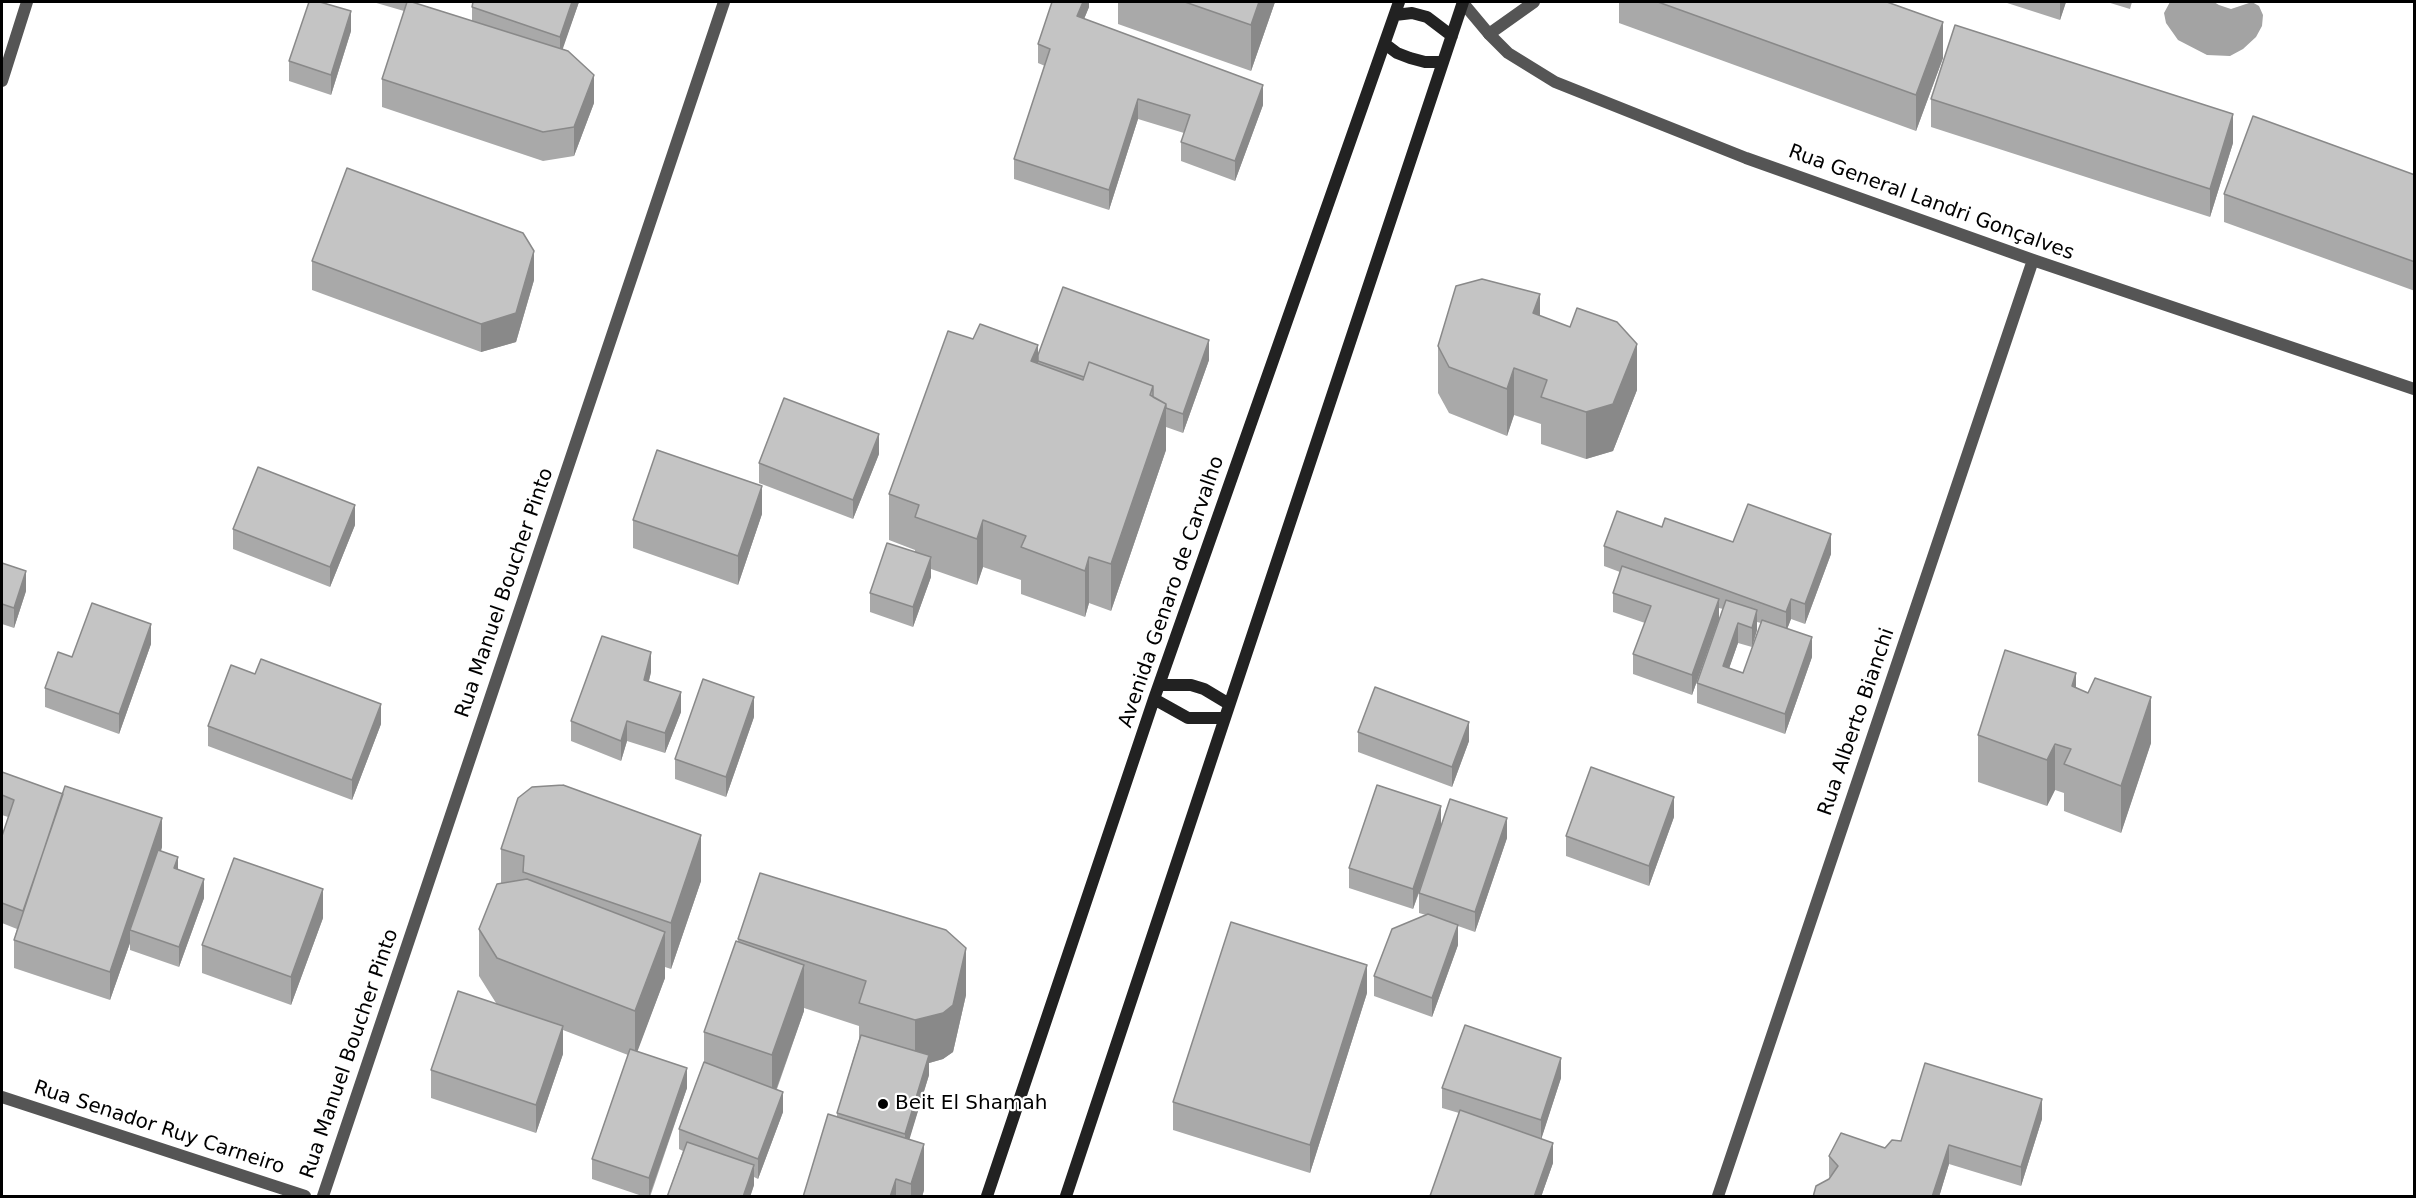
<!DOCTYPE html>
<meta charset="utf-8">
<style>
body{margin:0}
#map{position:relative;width:2416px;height:1198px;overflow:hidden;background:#fff;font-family:"DejaVu Sans",sans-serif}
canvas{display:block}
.frame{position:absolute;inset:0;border:3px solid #000;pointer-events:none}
</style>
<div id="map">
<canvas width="2416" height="1198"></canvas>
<div class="frame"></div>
</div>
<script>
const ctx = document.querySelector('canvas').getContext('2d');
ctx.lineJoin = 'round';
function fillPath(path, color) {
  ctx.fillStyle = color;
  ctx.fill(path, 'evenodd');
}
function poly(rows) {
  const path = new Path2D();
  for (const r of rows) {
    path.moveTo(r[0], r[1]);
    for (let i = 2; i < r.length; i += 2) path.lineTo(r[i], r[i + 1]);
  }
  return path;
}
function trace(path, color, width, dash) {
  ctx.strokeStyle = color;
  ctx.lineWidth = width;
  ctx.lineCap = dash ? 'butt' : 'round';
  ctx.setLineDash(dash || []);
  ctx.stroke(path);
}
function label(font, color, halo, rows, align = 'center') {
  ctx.font = font + ' "DejaVu Sans",sans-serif';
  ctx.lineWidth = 4.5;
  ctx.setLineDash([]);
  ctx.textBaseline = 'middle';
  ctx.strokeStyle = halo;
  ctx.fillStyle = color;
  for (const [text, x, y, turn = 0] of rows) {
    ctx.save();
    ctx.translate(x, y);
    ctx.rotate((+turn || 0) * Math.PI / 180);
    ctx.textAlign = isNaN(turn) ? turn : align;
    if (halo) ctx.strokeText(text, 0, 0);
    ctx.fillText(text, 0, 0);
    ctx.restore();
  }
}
const water = poly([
 [2170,2,2214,2,2219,5,2231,9,2252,2,2259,6,2263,15,2262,26,2256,37,2243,49,2230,56,2207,55,2178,40,2166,23,2164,13]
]);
const lane = poly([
 [1489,34,1534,2]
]);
const street = poly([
 [1463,3,1489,34,1508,53,1555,82,1746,158,2033,260,2414,389],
 [2,81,27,2],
 [2,1097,305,1196],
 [323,1196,724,2],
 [1718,1196,2033,260]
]);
const secondary = poly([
 [1395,15,1412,13,1427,17,1452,36],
 [1385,44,1397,53,1410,58,1425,62,1443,62],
 [1159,685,1191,685,1204,689,1229,704],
 [1154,699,1188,718,1223,718],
 [987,1196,1154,699,1399,2],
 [1066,1196,1463,2]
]);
const wall = poly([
 [373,2,412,2,472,21,472,7,473,2,579,2,562,49,594,103,574,156,543,161,382,107,382,79,404,11],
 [1089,2,1089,7,1084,19,1263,105,1235,181,1181,161,1181,142,1184,133,1138,119,1109,210,1014,179,1014,159,1045,66,1038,63,1038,44],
 [1118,2,1275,2,1251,71,1118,24],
 [1619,2,1887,2,1943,58,1916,131,1619,23],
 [2004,2,2066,2,2060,20],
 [2107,2,2132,2,2130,9],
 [351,31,331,95,289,81,289,61],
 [1931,99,2233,143,2210,217,1931,127],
 [2415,175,2415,291,2224,222,2224,194],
 [312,261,534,280,516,342,481,352,312,290],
 [1540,316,1637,390,1613,451,1586,459,1541,444,1541,424,1514,415,1507,436,1449,413,1438,393,1438,346],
 [973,339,1038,355,1209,360,1183,433,1166,427,1166,450,1111,611,1089,603,1085,617,1021,594,1021,580,983,567,977,585,931,569,931,577,913,627,870,612,870,593,915,552,915,550,889,540,889,494],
 [879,454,853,519,759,483,759,463],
 [762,514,738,585,633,548,633,520],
 [355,525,330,587,233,549,233,529],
 [1662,527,1733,542,1831,554,1805,624,1791,619,1787,629,1812,657,1785,734,1697,703,1697,683,1723,609,1719,608,1719,619,1692,695,1633,674,1633,654,1645,623,1613,612,1613,593,1620,572,1604,566,1604,546],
 [1757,622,1761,623,1743,673,1729,668,1738,643,1752,647,1757,630],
 [2,563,26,591,14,628,2,624],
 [151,644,119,734,45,707,45,688,72,657],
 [651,672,649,681,681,712,665,753,627,741,621,761,571,741,571,721],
 [2076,687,2151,743,2121,833,2064,811,2064,793,2055,790,2047,806,1978,782,1978,735],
 [754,717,726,797,675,779,675,759],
 [381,724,352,800,208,746,208,726],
 [1358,732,1469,741,1452,787,1358,752],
 [2,772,162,847,161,851,204,898,179,967,130,950,130,943,110,1000,14,968,14,940,17,929,2,923,2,836,8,817,2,815],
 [1674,817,1649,886,1566,856,1566,836],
 [1441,826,1507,838,1475,932,1458,926,1458,945,1432,1017,1374,996,1374,976,1426,915,1419,913,1419,893,1413,909,1349,888,1349,868],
 [501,849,701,881,671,969,665,967,665,978,637,1051,687,1088,650,1197,645,1197,592,1179,592,1159,628,1055,563,1030,563,1054,536,1133,431,1098,431,1070,496,1003,479,976,479,929,501,883],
 [323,918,291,1005,202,973,202,945],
 [738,939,966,995,953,1052,943,1059,929,1063,929,1075,909,1139,924,1190,922,1197,803,1197,837,1117,837,1113,859,1040,859,1026,804,1008,804,1011,777,1089,783,1112,758,1179,754,1177,754,1185,750,1197,667,1197,683,1151,679,1149,679,1129,704,1062,704,1032,738,942],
 [1367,993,1310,1173,1173,1130,1173,1102],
 [1561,1078,1541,1139,1553,1163,1541,1197,1430,1197,1459,1113,1442,1108,1442,1088],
 [2042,1119,2021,1186,1949,1164,1939,1197,1813,1197,1830,1178,1829,1176,1829,1156,1885,1148,1901,1141]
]);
const shadedWall = poly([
 [572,2,579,2,560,57,560,37],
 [1083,2,1089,2,1089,7,1077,36,1077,16],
 [1259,2,1275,2,1251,71,1251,25],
 [2060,2,2066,2,2060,20],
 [351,11,351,31,331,95,331,75],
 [1943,22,1943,58,1916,131,1916,95],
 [594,75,594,103,574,156,574,127],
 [1263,85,1263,105,1235,181,1235,161],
 [1138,99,1138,119,1109,210,1109,190],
 [2233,114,2233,143,2210,217,2210,189],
 [534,251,534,280,516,342,481,352,481,324],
 [1540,294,1540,341,1533,313],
 [1209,340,1209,360,1183,433,1183,414],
 [1637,344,1637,390,1613,451,1586,459,1586,412],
 [1038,345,1038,391,1031,361],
 [1514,368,1514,415,1507,436,1507,389],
 [1166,404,1166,450,1111,611,1111,564],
 [879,434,879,454,853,519,853,500],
 [762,486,762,514,738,585,738,556],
 [355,505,355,525,330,587,330,567],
 [983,520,983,567,977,585,977,539],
 [1831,534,1831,554,1805,624,1805,604],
 [931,557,931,577,913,627,913,607],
 [1089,557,1089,603,1085,617,1085,571],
 [26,571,26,591,14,628,14,608],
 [1719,599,1719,619,1692,695,1692,675],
 [1791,599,1791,619,1786,632,1786,612],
 [1757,610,1757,630,1752,647,1752,628],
 [1738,623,1738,643,1723,686,1723,666],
 [151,624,151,644,119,734,119,714],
 [1812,637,1812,657,1785,734,1785,714],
 [651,652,651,672,644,700,644,680],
 [2076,673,2076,719,2072,686],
 [681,692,681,712,665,753,665,733],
 [754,697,754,717,726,797,726,777],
 [2151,697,2151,743,2121,833,2121,786],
 [381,704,381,724,352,800,352,780],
 [627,721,627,741,621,761,621,741],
 [1469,722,1469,741,1452,787,1452,767],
 [2055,744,2055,790,2047,806,2047,760],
 [1674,797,1674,817,1649,886,1649,866],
 [1441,806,1441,826,1413,909,1413,889],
 [162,818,162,847,134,931,130,930,130,943,110,1000,110,972],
 [1507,818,1507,838,1475,932,1475,912],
 [701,835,701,881,671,969,671,923],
 [178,857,178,877,174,868],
 [204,879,204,898,179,967,179,947],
 [323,889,323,918,291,1005,291,977],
 [1458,925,1458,945,1432,1017,1432,998],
 [665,932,665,978,635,1058,635,1011],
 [966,948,966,995,953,1052,943,1059,929,1063,929,1075,905,1154,905,1134,915,1067,915,1020],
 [804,965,804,1011,772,1101,772,1055],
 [1367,965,1367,993,1310,1173,1310,1145],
 [563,1026,563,1054,536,1133,536,1105],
 [1561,1058,1561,1078,1541,1140,1541,1120],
 [687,1068,687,1088,649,1197,649,1178],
 [783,1092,783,1112,758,1179,758,1159],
 [2042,1099,2042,1119,2021,1186,2021,1167],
 [1553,1143,1553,1163,1541,1197,1534,1197],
 [924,1144,924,1190,922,1197,911,1197,911,1184],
 [1949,1145,1949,1164,1939,1197,1932,1197],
 [754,1165,754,1185,750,1197,743,1197],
 [896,1179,896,1197,890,1197]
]);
const building = poly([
 [309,2,320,2,351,11,331,75,289,61,309,2],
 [407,2,412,2,568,51,594,75,574,127,543,132,382,79,407,2],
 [473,2,572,2,560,37,472,7,473,2],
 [1052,2,1083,2,1077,16,1263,85,1235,161,1181,142,1190,115,1138,99,1109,190,1014,159,1050,49,1038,44,1052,2],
 [1185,2,1259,2,1251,25,1185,2],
 [1658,2,1887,2,1943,22,1916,95,1658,2],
 [1955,25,2233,114,2210,189,1931,99,1955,25],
 [2253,116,2415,175,2415,262,2224,194,2253,116],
 [347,168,523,233,534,251,516,313,481,324,312,261,347,168],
 [1482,279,1540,294,1533,313,1570,327,1577,308,1617,322,1637,344,1613,404,1586,412,1541,397,1547,380,1514,368,1507,389,1449,367,1438,346,1456,286,1482,279],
 [1063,287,1209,340,1183,414,1166,408,1166,404,1153,397,1153,386,1089,362,1084,377,1038,361,1038,355,1063,287],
 [980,324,1038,345,1031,361,1083,380,1089,362,1153,386,1150,395,1166,404,1111,564,1089,557,1085,571,1021,547,1026,536,983,520,977,539,915,517,919,505,889,494,948,331,973,339,980,324],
 [784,398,879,434,853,500,759,463,784,398],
 [657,450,762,486,738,556,633,520,657,450],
 [258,467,355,505,330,567,233,529,258,467],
 [1748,504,1831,534,1805,604,1791,599,1786,612,1604,546,1617,511,1662,527,1665,518,1733,542,1748,504],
 [887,543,931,557,913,607,870,593,887,543],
 [2,563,26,571,14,608,2,604,2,563],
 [1622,566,1719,599,1692,675,1633,654,1651,606,1613,593,1622,566],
 [1726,600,1757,610,1752,628,1738,623,1723,666,1743,673,1762,620,1812,637,1785,714,1697,683,1726,600],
 [92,603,151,624,119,714,45,688,58,652,72,657,92,603],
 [602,636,651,652,644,680,681,692,665,733,627,721,621,741,571,721,602,636],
 [2005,650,2076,673,2072,686,2088,693,2095,678,2151,697,2121,786,2064,764,2071,749,2055,744,2047,760,1978,735,2005,650],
 [261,659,381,704,352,780,208,726,231,665,255,674,261,659],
 [703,679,754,697,726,777,675,759,703,679],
 [1375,687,1469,722,1452,767,1358,732,1375,687],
 [1591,767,1674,797,1649,866,1566,836,1591,767],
 [2,772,63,794,23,911,2,903,2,836,14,800,2,795,2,772],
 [563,785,701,835,671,923,523,872,524,856,501,849,518,798,532,787,563,785],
 [1377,785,1441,806,1413,889,1349,868,1377,785],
 [65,786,162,818,110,972,14,940,65,786],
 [1450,799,1507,818,1475,912,1419,893,1450,799],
 [158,850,178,857,174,868,204,879,179,947,130,930,158,850],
 [234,858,323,889,291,977,202,945,234,858],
 [760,873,946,930,966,948,953,1005,943,1013,915,1020,859,1003,866,981,738,939,760,873],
 [527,879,665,932,635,1011,497,958,479,929,497,884,527,879],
 [1428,914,1458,925,1432,998,1374,976,1392,929,1428,914],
 [1231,922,1367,965,1310,1145,1173,1102,1231,922],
 [736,941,804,965,772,1055,704,1032,736,941],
 [458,991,563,1026,536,1105,431,1070,458,991],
 [1465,1025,1561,1058,1541,1120,1442,1088,1465,1025],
 [861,1035,929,1055,905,1134,837,1113,861,1035],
 [630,1049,687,1068,649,1178,592,1159,630,1049],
 [704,1062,783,1092,758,1159,679,1129,704,1062],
 [1925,1063,2042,1099,2021,1167,1949,1145,1932,1197,1813,1197,1816,1186,1829,1179,1838,1166,1829,1156,1841,1133,1885,1148,1892,1140,1901,1141,1925,1063],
 [1460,1110,1553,1143,1534,1197,1430,1196,1460,1110],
 [828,1114,924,1144,911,1184,896,1179,890,1197,803,1197,828,1114],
 [687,1142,754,1165,743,1197,667,1197,687,1142]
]);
const markers = [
 [883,1104,6,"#000"]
];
const streetNames = [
 ["Rua General Landri Gonçalves",1931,203,20],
 ["Avenida Genaro de Carvalho",1172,592,-71],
 ["Rua Manuel Boucher Pinto",505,593,-71],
 ["Rua Alberto Bianchi",1857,722,-71],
 ["Rua Manuel Boucher Pinto",350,1054,-71],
 ["Rua Senador Ruy Carneiro",159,1128,18]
];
const poiNames = [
 ["Beit El Shamah",895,1104]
];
fillPath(water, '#a3a3a3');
trace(lane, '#555', 12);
trace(street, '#555', 12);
trace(secondary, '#222', 12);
fillPath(wall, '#a9a9a9');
fillPath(shadedWall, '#898989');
fillPath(building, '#c4c4c4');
trace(building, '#898989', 1.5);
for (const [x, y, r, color] of markers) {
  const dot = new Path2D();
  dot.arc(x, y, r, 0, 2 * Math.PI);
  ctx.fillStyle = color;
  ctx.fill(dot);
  trace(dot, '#fff', 2);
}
label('20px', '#000', '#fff', streetNames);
label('20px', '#000', '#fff', poiNames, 'left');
</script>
